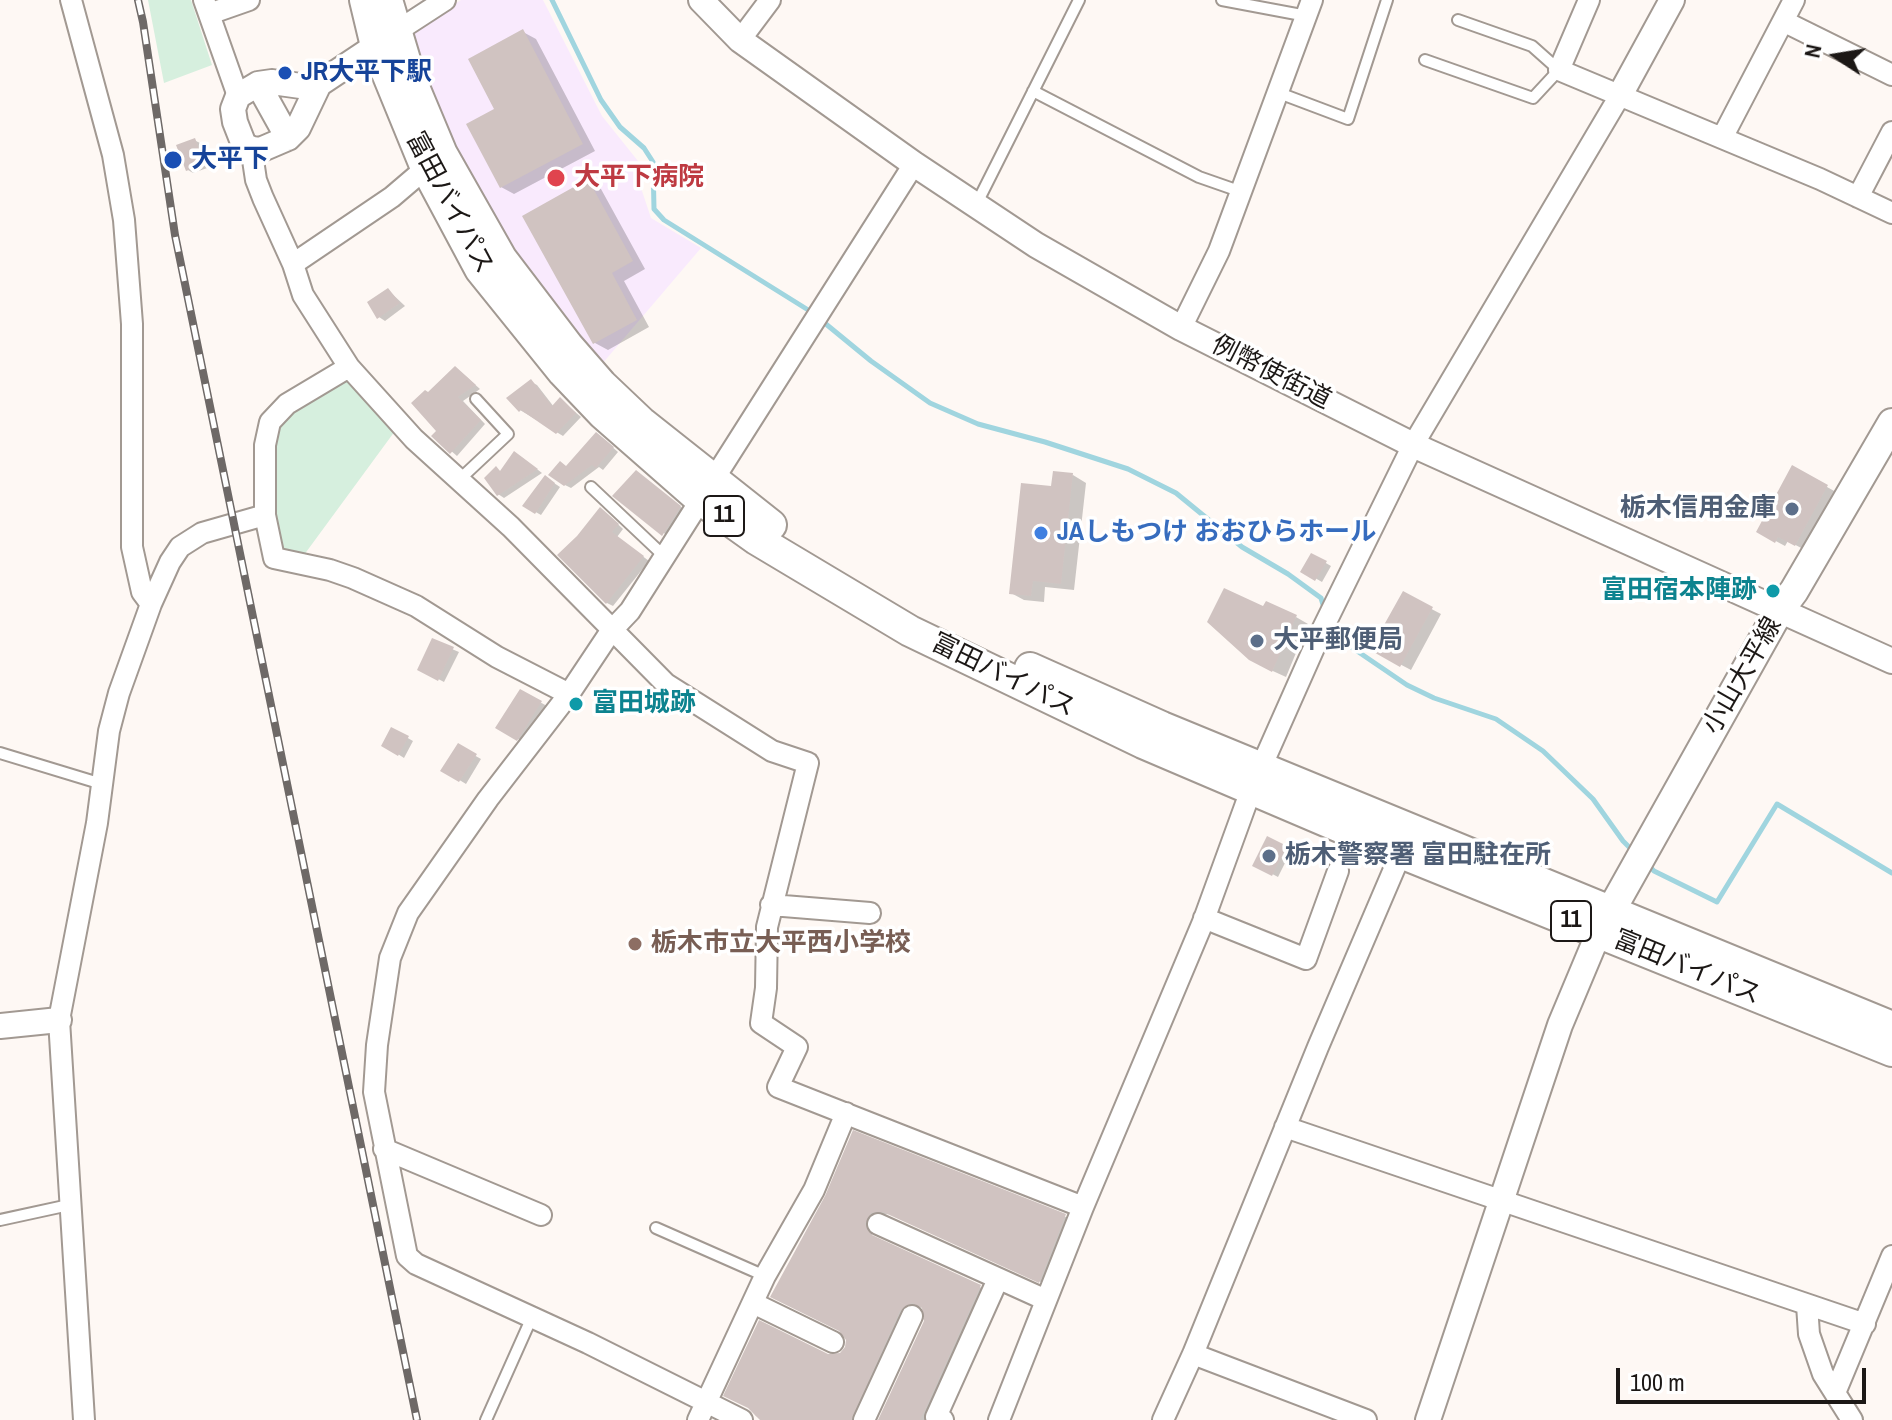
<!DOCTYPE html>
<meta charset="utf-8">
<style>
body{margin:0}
#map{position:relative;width:1892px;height:1420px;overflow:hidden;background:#fef8f4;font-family:"Archivo Narrow",sans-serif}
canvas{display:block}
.north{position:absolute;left:1796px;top:16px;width:80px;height:80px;-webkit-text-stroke:6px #fff;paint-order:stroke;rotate:282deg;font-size:22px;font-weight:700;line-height:32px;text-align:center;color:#1c1816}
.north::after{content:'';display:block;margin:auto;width:28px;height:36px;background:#1c1816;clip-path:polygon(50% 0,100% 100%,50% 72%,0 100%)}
.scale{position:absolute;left:1616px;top:1368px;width:250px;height:36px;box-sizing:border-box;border:4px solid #1c1816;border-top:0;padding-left:10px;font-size:24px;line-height:28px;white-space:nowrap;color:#1c1816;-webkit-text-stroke:6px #fff;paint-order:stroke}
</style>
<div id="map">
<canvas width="1892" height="1420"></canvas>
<div class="north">N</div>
<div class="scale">100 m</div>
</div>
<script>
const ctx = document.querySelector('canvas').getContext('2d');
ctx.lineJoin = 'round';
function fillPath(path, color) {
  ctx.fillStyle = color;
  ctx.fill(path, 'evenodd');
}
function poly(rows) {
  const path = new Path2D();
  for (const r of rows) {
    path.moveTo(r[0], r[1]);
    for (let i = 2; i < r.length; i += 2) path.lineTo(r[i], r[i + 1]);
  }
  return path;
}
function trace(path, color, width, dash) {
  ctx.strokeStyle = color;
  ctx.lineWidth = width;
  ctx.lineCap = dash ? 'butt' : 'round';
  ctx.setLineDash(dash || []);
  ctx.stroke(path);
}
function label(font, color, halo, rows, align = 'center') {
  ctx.font = font + ' "Archivo Narrow","Noto Sans JP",sans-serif';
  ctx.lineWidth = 7;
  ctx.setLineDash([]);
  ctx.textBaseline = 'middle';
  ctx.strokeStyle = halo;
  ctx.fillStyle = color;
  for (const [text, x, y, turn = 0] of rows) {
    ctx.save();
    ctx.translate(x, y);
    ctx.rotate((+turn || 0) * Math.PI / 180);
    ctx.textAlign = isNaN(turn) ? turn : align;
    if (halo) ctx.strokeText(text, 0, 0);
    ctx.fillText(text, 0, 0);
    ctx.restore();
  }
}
const medical = poly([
 [461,0,543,0,602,116,642,166,642,191,651,218,701,248,602,364,547,300,498,233,453,145,411,36,416,28]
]);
const green = poly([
 [148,0,191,0,212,65,164,83],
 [338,379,354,384,395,431,304,555,278,548,270,512,270,444,289,408]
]);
const shadow = poly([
 [523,32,536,39,595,151,514,194,501,187,497,110],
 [194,140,200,143,210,167,193,173,188,170],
 [588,182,601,189,645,269,624,281,649,327,608,350,595,343],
 [388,290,405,306,385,321,379,317],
 [461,372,480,389,463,401,485,424,457,456,434,436,439,431,428,394],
 [531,382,537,385,554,407,561,400,581,417,563,436,520,410],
 [602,438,618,452,603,470,599,467,571,488,565,485,568,468],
 [520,456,542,473,504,498,498,494,497,469,501,472],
 [1793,468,1836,492,1805,550,1788,541,1785,546,1759,532],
 [1073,475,1086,483,1074,590,1045,587,1044,602,1024,600,1011,593,1053,488],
 [642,476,686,511,669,537,615,496],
 [551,481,560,487,541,515,525,506],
 [606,513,623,529,617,537,649,561,613,606,607,603],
 [1312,555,1331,566,1322,582,1303,571],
 [1403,594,1441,614,1411,670,1373,650],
 [1296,617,1308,624,1286,677,1264,667],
 [433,641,459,652,444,682,419,669],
 [520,691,547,706,523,742,498,727],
 [392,729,413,741,404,758,384,745],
 [458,746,481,759,466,784,443,770],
 [1268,839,1291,851,1278,877,1255,865],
 [854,1133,1071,1219,1045,1284,891,1214,877,1215,871,1223,872,1236,986,1290,927,1420,881,1420,926,1322,922,1306,917,1305,906,1313,858,1420,765,1420,756,1416,750,1408,828,1356,841,1355,847,1348,848,1340,827,1197]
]);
const stream = poly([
 [552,0,601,100,620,127,644,148,653,162,654,209,664,220,813,313],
 [821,320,871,361,930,403,978,424,1045,442,1128,469,1176,493,1242,547,1288,574,1321,598,1324,608],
 [1330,629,1332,634,1407,685,1434,698,1496,719,1543,751,1593,799,1623,841,1635,853],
 [1648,865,1654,871,1717,902,1777,804,1892,873]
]);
const building = poly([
 [523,29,583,144,500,188,466,124,494,109,468,59],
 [195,138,205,164,186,171,176,145],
 [588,179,633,261,612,273,637,320,593,344,522,216],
 [388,288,400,303,377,319,367,302],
 [455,366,476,385,458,397,481,420,450,454,431,436,436,431,411,403,425,390,428,392],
 [531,379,552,406,560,397,576,413,556,434,521,410,519,412,506,398],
 [596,432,614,447,596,468,592,465,564,486,548,475,560,461,566,466],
 [514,451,538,469,497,496,484,478,496,466,500,471],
 [1792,465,1828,485,1795,546,1778,537,1775,543,1756,532],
 [636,470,681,506,662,536,612,496],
 [1053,471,1073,473,1061,584,1033,581,1031,596,1009,594,1021,483,1051,486],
 [545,475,555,483,535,514,522,506],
 [600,507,619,524,612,532,644,556,606,604,557,555,577,536],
 [1311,553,1327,561,1315,581,1300,572],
 [1224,588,1263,606,1266,601,1297,615,1272,672,1249,660,1207,622],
 [1403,591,1433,607,1400,667,1370,650],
 [432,638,454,647,438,681,417,670],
 [520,689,542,701,517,741,495,728],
 [391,727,409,736,398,756,381,746],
 [458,743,477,754,459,782,440,771],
 [1267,836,1287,846,1272,876,1252,866],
 [853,1130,1066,1214,1039,1283,883,1212,871,1213,865,1224,872,1235,981,1285,924,1412,920,1420,878,1420,924,1321,922,1308,912,1303,900,1311,851,1420,760,1420,748,1408,723,1396,759,1320,828,1354,840,1353,845,1347,846,1340,839,1331,770,1297,825,1196]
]);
const service = poly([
 [1222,0,1307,16],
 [1425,60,1533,98,1559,70,1532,46,1458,20],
 [1033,91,1199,177,1242,192],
 [1279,93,1348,119,1387,0],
 [976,205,1079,0],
 [459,480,508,434,476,399],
 [591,487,664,556],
 [0,753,102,784],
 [0,1220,69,1205],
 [656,1228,765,1276],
 [486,1420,532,1317]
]);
const minor = poly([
 [71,0,113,155,124,220,132,324,132,547,142,592,151,604,119,693,109,731,97,823,59,1020,84,1420],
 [204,0,238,96],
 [1589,0,1559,70,1820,179,1892,213],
 [209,14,249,0],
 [1783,21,1892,75],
 [388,37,445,0],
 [740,40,770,0],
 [1722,138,1794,0],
 [260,150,253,160,256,180,263,198,293,264,303,295,349,367,414,439,511,527,666,684,772,751,808,763,767,927,766,988,761,1023,797,1047,778,1087,1083,1207],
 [1858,197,1892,132],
 [293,264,392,197,426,168],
 [1181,328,1219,251,1312,0],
 [265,515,265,445,270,422,287,404,349,367],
 [151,604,170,562,180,547,202,533,265,515,274,558,330,570,353,578,416,606,497,657,569,694],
 [771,905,870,913],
 [1204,918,1306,959,1338,871],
 [1285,1127,1865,1324],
 [384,1149,541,1215],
 [878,1224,1046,1300],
 [753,1303,833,1342],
 [1807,1305,1809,1334,1823,1374,1852,1420],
 [1193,1354,1366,1420],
 [1835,1393,1892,1256],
 [698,1420,765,1276,814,1190,846,1113],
 [742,1420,588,1343,416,1264,407,1256,374,1092,377,1045,390,958,408,913,488,799,569,694,611,631,630,611,914,164],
 [864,1420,912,1316],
 [943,1420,936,1417,998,1279],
 [999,1420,1083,1207,1203,922,1251,790,1322,630,1413,445,1619,97],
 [1163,1420,1193,1354,1318,1047,1401,853]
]);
const tertiary = poly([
 [701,0,740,40,914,164,1036,245,1181,328,1413,445,1892,661],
 [258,84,288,138],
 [319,84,298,128,288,138,260,150,252,149,244,145,235,122,233,109,238,96,258,84,272,82,308,87,319,84,376,46],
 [1619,97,1672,0],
 [0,1026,59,1020],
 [1428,1420,1560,1025,1599,932]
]);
const secondary = poly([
 [1599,932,1779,611,1794,591,1892,423]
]);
const primary = poly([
 [365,0,376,46,426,168,480,269,563,372,603,414,700,499,756,539,910,631,1143,743,1401,853,1892,1051],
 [387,0,411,80,442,154,501,258,568,346,602,385,641,422,771,525],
 [1030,668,1162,727,1892,1027]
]);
const rail = poly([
 [138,0,143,22,175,235,417,1420]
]);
const markers = [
 [285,73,8,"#1a4fb4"],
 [173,160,10,"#1a4fb4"],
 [556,178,10,"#e0444e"],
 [1792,509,8,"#5c6f8a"],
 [1041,533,8,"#3f7fe0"],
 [1773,591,8,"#0f9aa8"],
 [1257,641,8,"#5c6f8a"],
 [576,704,8,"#0f9aa8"],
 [1269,856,8,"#5c6f8a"],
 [635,944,8,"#8d6e63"]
];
const shields = [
 [724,516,40],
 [1571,921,40]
];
const shieldNames = [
 ["11",724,516],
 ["11",1571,921]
];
const transitNames = [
 ["JR大平下駅",301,73],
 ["大平下",191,160]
];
const healthNames = [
 ["大平下病院",574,178]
];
const streetNames = [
 ["富田バイパス",449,203,62],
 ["例幣使街道",1271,373,27],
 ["富田バイパス",1003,676,26],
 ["小山大平線",1743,676,-60],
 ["富田バイパス",1687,968,22]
];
const serviceNames = [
 ["栃木信用金庫",1776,509,"right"],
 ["大平郵便局",1273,641],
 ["栃木警察署 富田駐在所",1285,856]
];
const shopNames = [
 ["JAしもつけ おおひらホール",1057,533]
];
const cultureNames = [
 ["富田宿本陣跡",1757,591],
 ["富田城跡",592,704,"left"]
];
const educationNames = [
 ["栃木市立大平西小学校",651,944]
];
fillPath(medical, '#f9eafd');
fillPath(green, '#d6efde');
fillPath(shadow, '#0003');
trace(stream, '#a0d5df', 5);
fillPath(building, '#d0c3c1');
trace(service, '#a29992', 14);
trace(minor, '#a29992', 24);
trace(tertiary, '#a29992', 28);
trace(secondary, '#a29992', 32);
trace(primary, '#a29992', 34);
trace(service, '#fff', 10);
trace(minor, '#fff', 20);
trace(tertiary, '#fff', 24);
trace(secondary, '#fff', 28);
trace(primary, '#fff', 30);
trace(rail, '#6e6967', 8);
trace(rail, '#fff', 5, [15]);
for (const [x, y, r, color] of markers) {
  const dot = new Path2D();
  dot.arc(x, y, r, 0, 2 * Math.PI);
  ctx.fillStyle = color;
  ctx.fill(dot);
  trace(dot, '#fff', 3);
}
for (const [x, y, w] of shields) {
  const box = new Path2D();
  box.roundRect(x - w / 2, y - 20, w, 40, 6);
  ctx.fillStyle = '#fff';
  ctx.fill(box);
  trace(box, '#1c1816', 2);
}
label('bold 24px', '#1c1816', null, shieldNames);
label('bold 26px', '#164399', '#fff', transitNames, 'left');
label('bold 26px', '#be3a42', '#fff', healthNames, 'left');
label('26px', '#1c1816', '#fff', streetNames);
label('bold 26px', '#4e5e75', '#fff', serviceNames, 'left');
label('bold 26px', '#366cbe', '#fff', shopNames, 'left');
label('bold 26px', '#0d838f', '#fff', cultureNames, 'right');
label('bold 26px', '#785e54', '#fff', educationNames, 'left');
</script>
